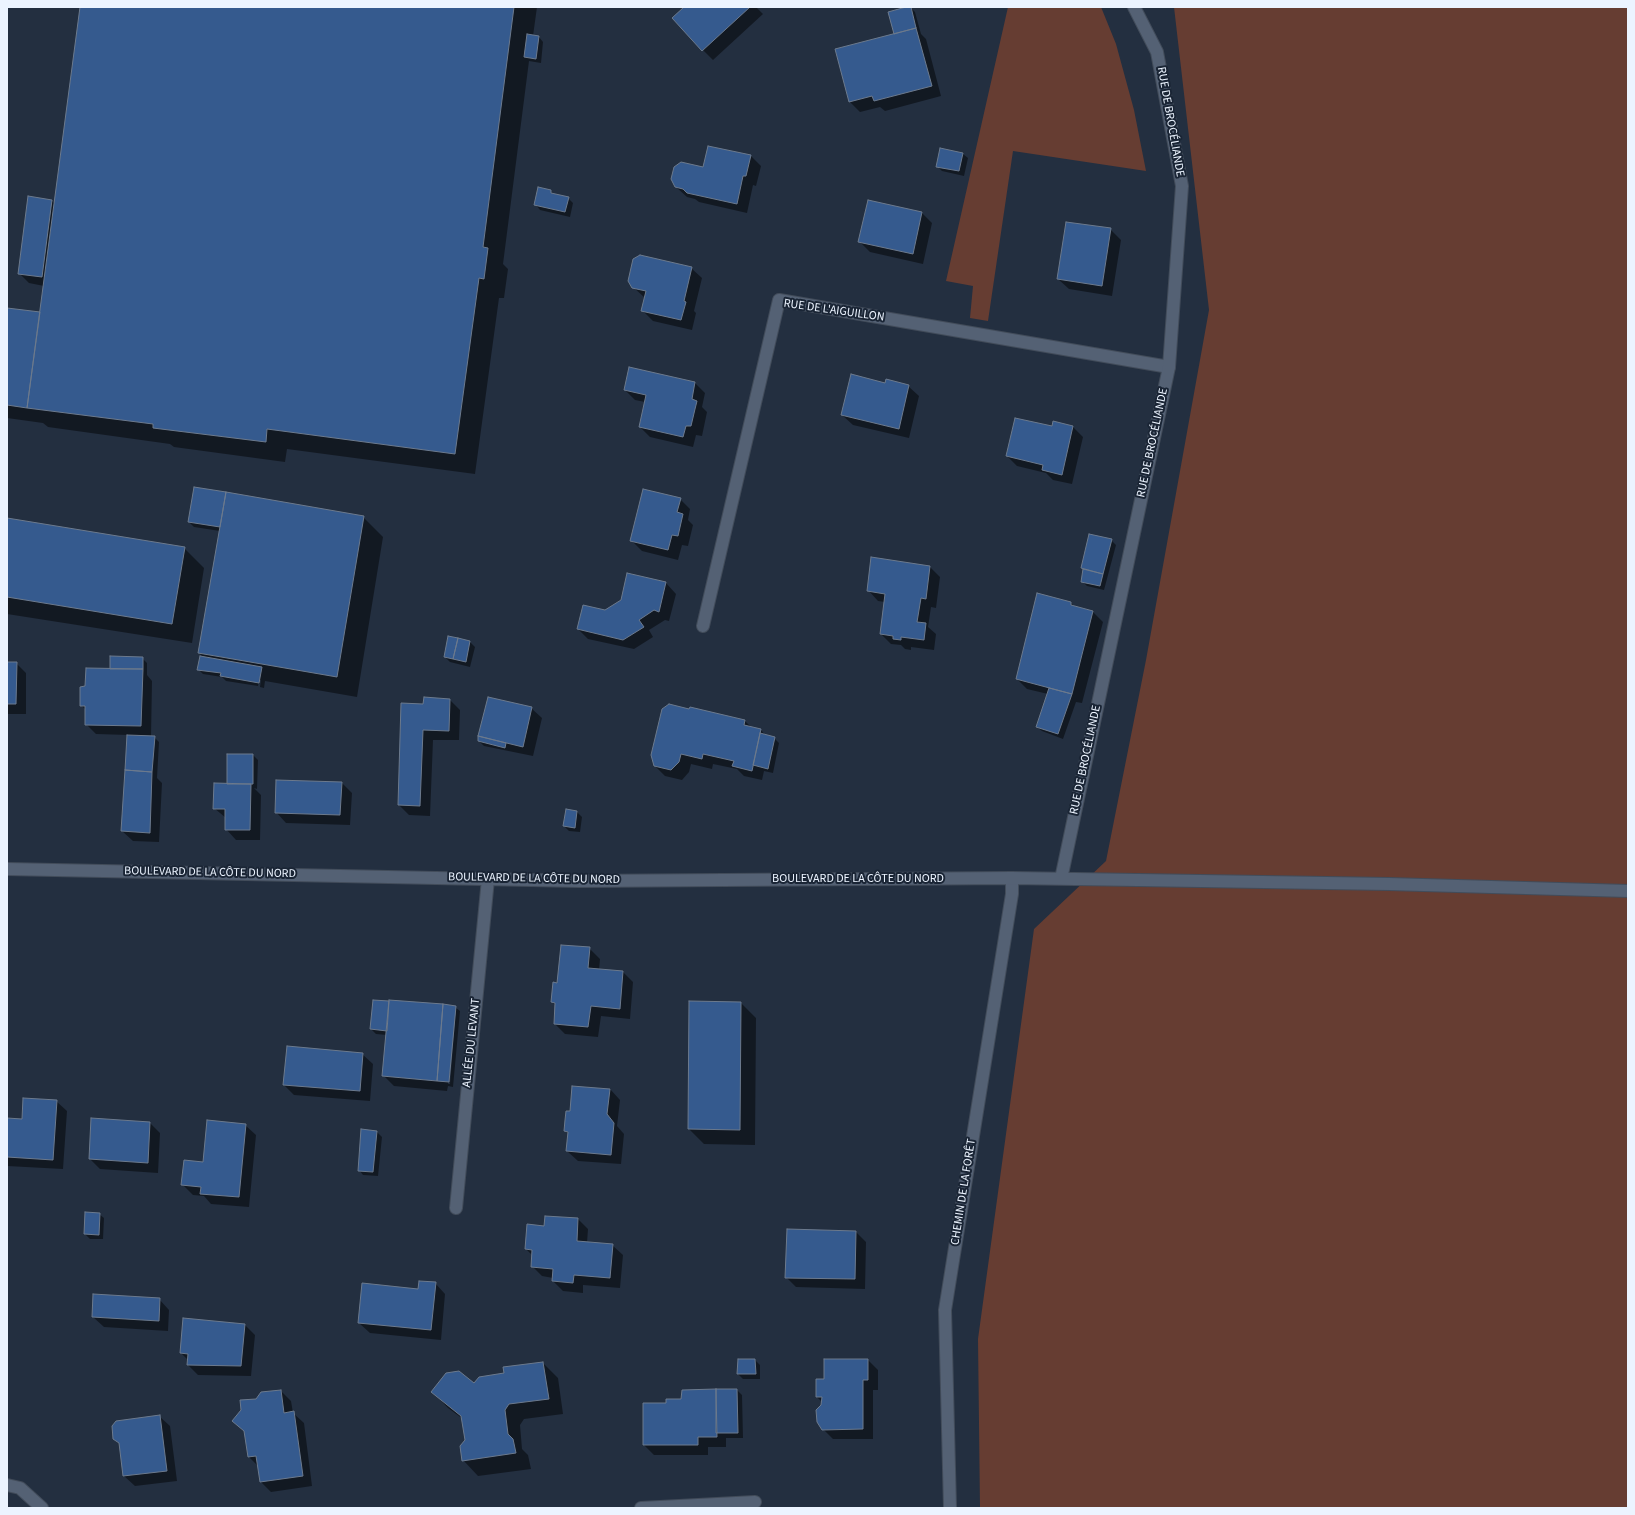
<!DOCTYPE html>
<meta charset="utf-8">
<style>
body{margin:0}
#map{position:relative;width:1635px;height:1515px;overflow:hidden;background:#232f40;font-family:"Source Sans 3",sans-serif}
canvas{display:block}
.frame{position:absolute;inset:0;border:8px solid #ecf4ff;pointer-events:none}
</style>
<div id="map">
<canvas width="1635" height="1515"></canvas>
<div class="frame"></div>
</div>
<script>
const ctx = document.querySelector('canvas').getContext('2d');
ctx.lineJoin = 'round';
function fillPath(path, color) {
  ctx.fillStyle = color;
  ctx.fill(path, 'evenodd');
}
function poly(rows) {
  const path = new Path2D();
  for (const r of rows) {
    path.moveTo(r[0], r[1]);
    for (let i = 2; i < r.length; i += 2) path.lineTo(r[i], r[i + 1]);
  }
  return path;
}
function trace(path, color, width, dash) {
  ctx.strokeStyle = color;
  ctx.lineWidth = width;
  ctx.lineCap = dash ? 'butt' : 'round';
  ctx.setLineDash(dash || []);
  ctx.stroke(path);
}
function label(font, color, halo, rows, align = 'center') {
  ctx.font = font + ' "Source Sans 3",sans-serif';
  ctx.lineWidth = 4;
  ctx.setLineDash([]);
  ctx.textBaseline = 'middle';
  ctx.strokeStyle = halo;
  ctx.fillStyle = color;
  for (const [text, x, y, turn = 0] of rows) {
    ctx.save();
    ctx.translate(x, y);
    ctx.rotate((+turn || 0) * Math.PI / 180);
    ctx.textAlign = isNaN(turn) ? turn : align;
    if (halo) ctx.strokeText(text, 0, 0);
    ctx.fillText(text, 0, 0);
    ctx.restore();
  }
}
const green = poly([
 [1008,7,1101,7,1116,44,1134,110,1146,171,1013,151,988,321,970,318,973,286,946,281],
 [1174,7,1628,7,1628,1508,980,1508,978,1339,1034,929,1106,861,1146,660,1209,310]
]);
const shadow = poly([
 [81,7,537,7,533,36,539,37,543,42,541,63,529,61,503,264,508,269,504,298,499,298,475,474,287,449,285,462,174,447,170,444,48,427,43,423,7,418,7,309,41,313,44,286,29,283,19,273,52,201,55,204],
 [686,7,756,7,763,14,713,60,703,50],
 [910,7,915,12,921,34,926,39,941,96,885,111,880,107,860,112,850,102,895,34],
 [963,154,968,158,964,176,942,171,937,166],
 [751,156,761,166,756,186,753,185,747,213,699,202,695,199,687,197,676,187],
 [550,191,554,195,568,198,573,203,570,217,540,210,536,205],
 [869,201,922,213,932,223,923,264,870,252,859,241],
 [1110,229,1121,240,1112,296,1069,289,1058,279],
 [691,268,702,278,694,311,696,313,692,330,653,321,642,310,645,298,633,287],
 [695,383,705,393,702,407,707,412,702,436,696,435,693,447,650,437,640,427,645,402,635,400,625,390],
 [886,384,908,386,919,396,909,438,853,425,842,415],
 [1073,427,1083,437,1072,484,1053,480,1046,473,1017,466,1007,456,1053,428],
 [680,499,690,509,688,520,693,525,688,546,682,545,678,560,642,551,632,541],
 [363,517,383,537,357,697,265,681,264,688,260,687,261,680,259,680,258,686,226,681,222,677,203,674,198,669,204,658,199,653,220,531,194,527,189,522],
 [7,519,184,548,204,568,192,643,7,614],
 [1111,540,1116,545,1104,590,1087,586,1082,581,1084,570,1082,568],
 [930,567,940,577,936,608,931,607,928,627,936,634,934,650,911,647,911,650,905,649,901,645,891,644,881,634,885,602,878,601,868,590],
 [666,583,676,594,669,621,665,620,649,630,653,637,634,649,588,639,578,629,605,611],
 [1071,603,1075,607,1093,612,1103,622,1082,703,1076,702,1063,739,1042,731,1037,727,1048,694,1027,689,1017,679],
 [470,642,475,647,470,667,450,662,445,657],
 [142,658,147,663,147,675,152,681,151,737,154,737,159,742,157,778,162,783,159,842,133,841,122,831,128,735,96,734,86,724,86,710,81,705,86,687,111,670],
 [7,663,16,663,26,673,26,714,7,714],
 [488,698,531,708,542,718,533,756,484,746,479,741],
 [450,700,460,710,459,740,433,740,430,816,409,815,399,805,424,705],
 [691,708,745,721,752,728,761,730,766,736,774,738,779,743,773,773,764,771,762,780,744,776,737,769,713,764,712,769,691,764,689,772,682,780,665,776,655,766],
 [253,755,258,760,257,789,254,788,261,795,260,840,236,840,226,829,226,818,214,808,228,785],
 [342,783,352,793,350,825,286,823,276,812],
 [567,810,577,812,582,817,580,832,569,831,564,826],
 [589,948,600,959,599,970,623,972,633,982,630,1019,601,1016,598,1037,565,1034,555,1024,556,1006,552,1002,558,984],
 [741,1003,756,1018,755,1145,704,1144,689,1129],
 [454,1006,448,1084,450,1084,456,1008,460,1011,453,1087,448,1086,447,1091,394,1086,384,1076,387,1035,376,1034,371,1029],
 [362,1054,373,1064,370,1101,294,1095,284,1085],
 [610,1089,620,1100,617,1126,624,1134,621,1164,578,1161,567,1151,569,1134,565,1131,571,1112],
 [56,1101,67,1111,63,1169,7,1166,7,1119,23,1120],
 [150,1123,160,1133,158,1173,100,1169,90,1159],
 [245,1125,256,1135,249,1207,211,1204,204,1196,193,1195,183,1185,204,1163],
 [362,1130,377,1132,382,1137,378,1176,363,1175,359,1170],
 [99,1214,104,1218,103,1239,90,1239,85,1234],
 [578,1219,588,1229,587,1243,612,1245,623,1255,620,1288,583,1285,583,1293,563,1291,553,1281,553,1278,542,1276,532,1266,532,1255,526,1249],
 [788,1230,856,1232,866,1242,865,1289,796,1287,786,1277],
 [435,1283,445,1294,441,1340,370,1333,359,1323,419,1290],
 [159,1299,169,1310,168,1331,104,1327,93,1317],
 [245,1325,255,1335,251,1376,198,1375,188,1365,188,1360,181,1353],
 [755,1360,760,1365,760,1379,743,1379,738,1374],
 [868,1360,878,1370,878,1390,873,1390,873,1439,833,1439,823,1429,823,1403,817,1397,825,1380],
 [543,1363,558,1378,563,1414,524,1419,520,1425,522,1449,528,1455,531,1469,478,1476,463,1460,466,1440,463,1419,448,1408,433,1392,475,1385],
 [737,1390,742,1395,743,1438,726,1438,726,1447,708,1447,708,1455,654,1455,644,1445,667,1404,682,1400,683,1391],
 [281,1391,291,1401,293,1413,304,1423,312,1486,271,1492,261,1482,259,1467,249,1457],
 [159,1416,170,1426,177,1481,135,1486,124,1476,120,1444,114,1438]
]);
const building = poly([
 [80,7,514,7,483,247,488,248,484,279,479,278,455,454,267,429,266,442,153,428,153,424,27,408,80,7],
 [684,7,750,7,702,51,672,18,684,7],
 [906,7,911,7,916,28,894,34,888,12,906,7],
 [916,28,932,86,874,101,872,96,849,102,835,49,916,28],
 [527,34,539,36,536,59,524,57,527,34],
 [708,146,751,155,746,176,743,176,737,204,687,193,683,189,675,187,671,179,674,167,681,162,703,167,708,146],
 [940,148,963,153,959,171,936,167,940,148],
 [538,187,551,190,551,193,569,197,565,212,534,205,538,187],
 [28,196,52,200,42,277,18,274,28,196],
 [868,200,922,212,913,254,858,242,868,200],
 [1066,222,1111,228,1102,286,1057,279,1066,222],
 [640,255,692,267,684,301,686,302,681,320,641,311,646,291,632,288,628,281,633,259,640,255],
 [7,308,40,312,27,408,7,405,7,308],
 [629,367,695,382,692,399,697,401,695,409,691,426,686,426,683,437,639,427,646,395,624,390,629,367],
 [851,374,885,383,886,379,909,385,899,429,841,415,851,374],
 [1015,418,1052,426,1053,421,1073,426,1062,475,1042,470,1043,465,1006,456,1015,418],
 [194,487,226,492,220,527,188,522,194,487],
 [643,489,681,498,677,512,683,514,678,536,672,535,668,550,630,541,643,489],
 [226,492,364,516,337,677,198,653,226,492],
 [7,518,185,547,172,624,7,597,7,518],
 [1089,534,1112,539,1103,574,1081,568,1089,534],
 [871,557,930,566,926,599,921,598,917,622,926,623,924,640,901,637,901,640,893,639,893,636,880,634,885,594,867,591,871,557],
 [1083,569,1103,574,1100,586,1081,582,1083,569],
 [627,573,666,582,659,612,654,610,639,620,644,627,623,640,577,629,583,605,605,610,621,600,627,573],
 [1037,593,1071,602,1071,605,1093,611,1072,694,1016,679,1037,593],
 [448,636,458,638,453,659,444,657,448,636],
 [458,638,470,641,466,662,453,659,458,638],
 [110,656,143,657,143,669,110,669,110,656],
 [200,656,262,667,259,683,220,676,221,673,197,670,200,656],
 [7,662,17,662,16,704,7,704,7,662],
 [86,668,143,669,141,726,85,725,85,706,80,706,80,687,85,686,86,668],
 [1049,688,1072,694,1058,734,1036,727,1049,688],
 [424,697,450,699,449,731,423,730,420,806,398,805,401,703,423,704,424,697],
 [488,697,532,707,523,747,478,736,488,697],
 [669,704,689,709,690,707,745,720,744,725,761,729,752,771,732,766,734,761,703,754,702,759,681,754,679,762,671,770,654,766,651,755,662,709,669,704],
 [760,733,775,737,768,769,753,765,760,733],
 [127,735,155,736,152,772,125,770,127,735],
 [478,736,506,743,505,748,478,741,478,736],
 [227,754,253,754,253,784,227,784,227,754],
 [125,770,152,772,150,833,121,831,125,770],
 [276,780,342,782,340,815,275,813,276,780],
 [214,783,251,784,250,830,225,830,225,809,213,809,214,783],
 [566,809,577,811,575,828,563,826,566,809],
 [561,945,590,947,588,968,623,971,620,1009,591,1006,588,1027,554,1024,555,1003,551,1002,553,982,557,983,561,945],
 [373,1000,389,1001,387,1031,370,1029,373,1000],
 [389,1000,443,1004,437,1081,382,1076,389,1000],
 [689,1001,741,1002,740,1130,688,1129,689,1001],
 [443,1004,456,1006,449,1082,437,1081,443,1004],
 [287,1046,363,1053,360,1091,283,1085,287,1046],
 [572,1086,610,1089,607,1114,614,1123,611,1155,566,1151,568,1132,564,1131,565,1120,566,1111,570,1111,572,1086],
 [23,1098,57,1100,53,1160,7,1157,7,1118,22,1119,23,1098],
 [91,1118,150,1122,148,1163,89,1159,91,1118],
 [207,1120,246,1124,239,1197,200,1194,201,1187,181,1185,184,1160,203,1162,207,1120],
 [361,1129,377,1131,373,1172,358,1171,361,1129],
 [85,1212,100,1213,99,1235,84,1234,85,1212],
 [545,1216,578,1218,577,1241,613,1244,610,1278,574,1275,573,1283,552,1281,553,1269,531,1267,532,1250,525,1249,527,1224,544,1226,545,1216],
 [787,1229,856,1231,855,1279,785,1278,787,1229],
 [419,1281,436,1282,431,1330,358,1323,362,1283,418,1289,419,1281],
 [93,1294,160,1298,159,1321,92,1317,93,1294],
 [183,1318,245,1324,241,1366,187,1365,188,1354,180,1353,183,1318],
 [738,1359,755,1359,756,1374,737,1374,738,1359],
 [824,1359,868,1359,868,1380,863,1380,863,1429,822,1430,817,1422,816,1410,821,1405,822,1397,816,1397,816,1379,824,1379,824,1359],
 [543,1362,549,1399,509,1404,505,1410,508,1434,513,1439,516,1453,462,1461,460,1446,465,1440,461,1416,431,1392,446,1373,459,1371,474,1383,479,1377,504,1373,503,1367,543,1362],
 [716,1389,737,1389,738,1433,716,1433,716,1389],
 [716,1389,717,1437,698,1437,698,1445,643,1445,643,1403,666,1403,666,1399,681,1399,682,1390,716,1389],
 [281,1390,284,1413,294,1411,303,1476,260,1482,256,1456,248,1457,244,1431,232,1421,241,1410,240,1400,256,1399,261,1392,281,1390],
 [160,1415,167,1471,123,1476,119,1443,113,1439,112,1426,116,1421,160,1415]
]);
const street = poly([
 [703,626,779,300,1169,367],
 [456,1208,488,879],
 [7,1485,20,1488,42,1508],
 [641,1508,755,1502],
 [950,1508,945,1310,1012,894,1012,878]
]);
const secondary = poly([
 [7,869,579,881,1012,878,1389,884,1628,891],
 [1061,879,1169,367,1182,186,1157,52,1134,7]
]);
const streetNames = [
 ["RUE DE BROCÉLIANDE",1170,122,80],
 ["RUE DE L'AIGUILLON",834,311,8],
 ["RUE DE BROCÉLIANDE",1153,443,-78],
 ["RUE DE BROCÉLIANDE",1086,760,-78],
 ["BOULEVARD DE LA CÔTE DU NORD",210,873,1],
 ["BOULEVARD DE LA CÔTE DU NORD",534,879,1],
 ["BOULEVARD DE LA CÔTE DU NORD",858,879],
 ["ALLÉE DU LEVANT",472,1043,-84],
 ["CHEMIN DE LA FORÊT",964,1192,-81]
];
fillPath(green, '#663d32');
fillPath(shadow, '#0007');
fillPath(building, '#355a8e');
trace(building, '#6c7a8d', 1);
trace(street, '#424c5a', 14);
trace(secondary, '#424c5a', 14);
trace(street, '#546174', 12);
trace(secondary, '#546174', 12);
label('12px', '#ecf4ff', '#1a2535', streetNames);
</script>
